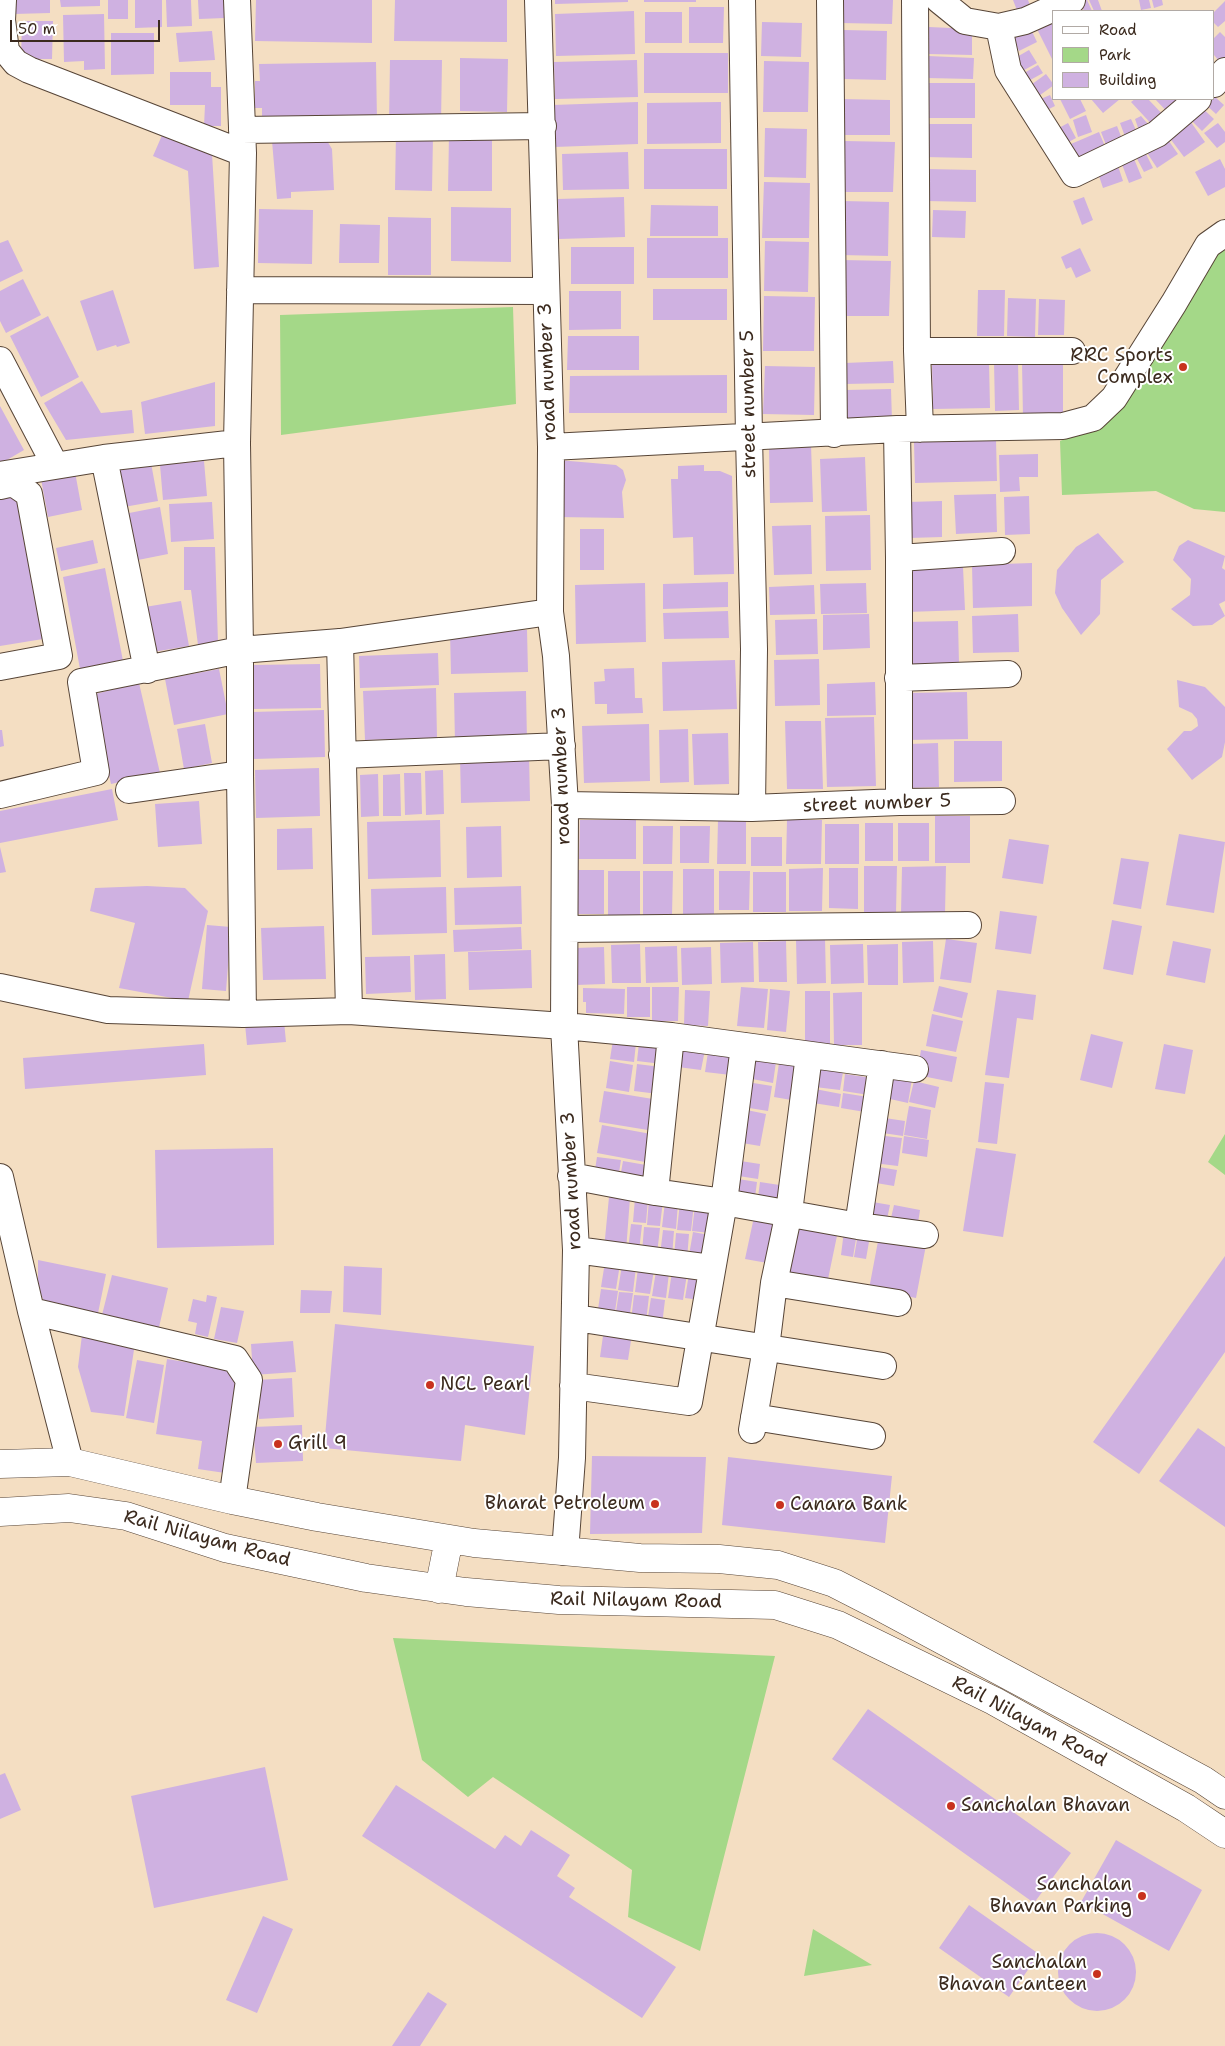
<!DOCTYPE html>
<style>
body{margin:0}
#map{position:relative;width:1225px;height:2046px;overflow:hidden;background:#f4dec2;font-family:"Shantell Sans",sans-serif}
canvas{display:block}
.legend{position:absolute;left:1052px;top:10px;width:162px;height:90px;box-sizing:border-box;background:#fff;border:1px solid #b1aaa5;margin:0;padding:6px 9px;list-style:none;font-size:15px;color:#3b2a1e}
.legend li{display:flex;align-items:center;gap:10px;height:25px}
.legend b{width:25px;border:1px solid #b1aaa5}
.scale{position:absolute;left:10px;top:20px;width:150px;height:22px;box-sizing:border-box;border:2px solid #3b2a1e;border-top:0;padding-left:6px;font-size:15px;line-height:18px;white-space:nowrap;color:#3b2a1e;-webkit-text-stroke:4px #fff;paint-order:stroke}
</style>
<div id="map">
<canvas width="1225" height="2046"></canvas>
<ul class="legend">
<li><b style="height:6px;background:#fff"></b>Road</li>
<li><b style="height:14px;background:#a4d888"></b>Park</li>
<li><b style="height:14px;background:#cfb1e1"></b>Building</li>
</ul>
<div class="scale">50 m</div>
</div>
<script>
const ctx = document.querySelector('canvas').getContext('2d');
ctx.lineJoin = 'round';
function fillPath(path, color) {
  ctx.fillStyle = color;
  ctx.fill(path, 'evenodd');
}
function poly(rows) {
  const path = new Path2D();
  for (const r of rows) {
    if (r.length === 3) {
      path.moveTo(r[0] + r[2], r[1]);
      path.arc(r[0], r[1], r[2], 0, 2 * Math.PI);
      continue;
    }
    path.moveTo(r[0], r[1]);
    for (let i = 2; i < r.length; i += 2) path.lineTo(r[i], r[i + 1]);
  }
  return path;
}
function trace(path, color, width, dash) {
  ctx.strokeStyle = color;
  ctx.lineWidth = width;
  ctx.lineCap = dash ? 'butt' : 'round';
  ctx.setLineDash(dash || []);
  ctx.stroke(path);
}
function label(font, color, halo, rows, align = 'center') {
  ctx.font = font + ' "Shantell Sans",sans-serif';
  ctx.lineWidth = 4;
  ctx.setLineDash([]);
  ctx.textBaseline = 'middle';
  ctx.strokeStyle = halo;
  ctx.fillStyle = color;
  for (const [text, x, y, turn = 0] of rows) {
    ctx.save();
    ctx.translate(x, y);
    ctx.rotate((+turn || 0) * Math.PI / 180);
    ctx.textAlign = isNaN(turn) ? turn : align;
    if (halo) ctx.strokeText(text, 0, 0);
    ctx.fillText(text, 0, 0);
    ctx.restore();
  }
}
const green = poly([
 [1225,238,1225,512,1194,509,1156,491,1062,495,1060,441,1104,424],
 [513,307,516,404,281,435,280,315],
 [1225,1134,1225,1175,1208,1162],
 [393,1638,775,1656,700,1951,628,1917,632,1870,493,1777,468,1797,422,1760],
 [813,1929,872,1965,804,1976]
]);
const building = poly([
 [14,0,50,0,50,13,14,14],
 [60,0,100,0,100,6,61,7],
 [108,0,128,0,128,19,108,19],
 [135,0,162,0,162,27,135,28],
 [166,0,191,0,192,26,167,27],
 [198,0,224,0,225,18,199,19],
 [256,0,372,0,372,43,255,41],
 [395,0,507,0,507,42,394,41],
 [555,0,628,0,628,2,555,4],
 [644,0,696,0,696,2,644,2],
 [840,0,893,0,892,24,840,23],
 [1013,0,1028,0,1033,13,1020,18],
 [1082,0,1087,0,1092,11,1084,11,1080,1],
 [1089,0,1098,0,1102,11,1094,11],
 [1139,0,1149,0,1151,8,1141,10],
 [1152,0,1162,0,1163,5,1154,8],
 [1225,1,1225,21,1218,27,1214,23,1214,12],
 [689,7,724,7,723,43,689,43],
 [634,11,635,54,556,56,555,14],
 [645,12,682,12,682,43,645,43],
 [104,14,105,69,84,70,84,61,64,62,63,15],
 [1049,18,1054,27,1054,58,1052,59,1035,25],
 [22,21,53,21,52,59,21,59],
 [762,22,802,23,801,57,761,56],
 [1028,23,1037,42,1019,51,1010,32],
 [929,27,972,29,972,55,928,54],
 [844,30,887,31,886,80,843,79],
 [212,31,215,60,179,62,176,33],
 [1220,32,1225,37,1225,57,1220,62,1214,55,1214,38],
 [111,33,154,33,154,74,111,75],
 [1029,50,1037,63,1015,75,1008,62],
 [644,53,728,53,728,93,644,93],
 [928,56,974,58,973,79,927,78],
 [460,58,508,59,507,112,460,111],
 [390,60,442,60,441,123,389,123],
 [637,60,638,97,555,99,554,62],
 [764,61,809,62,808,112,763,112],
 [376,62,377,121,262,123,262,108,255,108,255,81,260,81,259,64],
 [1038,65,1043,73,1023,84,1019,76],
 [170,72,211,72,211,87,221,87,221,126,204,126,205,105,170,105],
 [1046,74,1054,85,1036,98,1028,87],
 [924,83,975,83,975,118,924,118],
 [1050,95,1055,106,1041,113,1036,101],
 [1214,96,1224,105,1216,114,1203,102,1207,99,1214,99],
 [841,99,890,100,890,135,840,135],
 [1060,99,1080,99,1086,111,1070,119],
 [1091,99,1120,99,1103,113],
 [1135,99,1148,99,1168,120,1157,130,1131,102],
 [1155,99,1184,99,1173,118],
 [638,102,638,144,554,147,553,105],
 [721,102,721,143,647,144,647,103],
 [1199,105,1214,119,1202,131,1188,117],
 [1086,115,1092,132,1078,137,1073,120],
 [1141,116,1154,131,1141,136,1135,119],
 [1188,118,1205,142,1184,157,1166,133],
 [1131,119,1139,137,1127,142,1120,123],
 [1068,123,1076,138,1065,144,1057,129],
 [1218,123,1225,132,1225,142,1217,148,1204,133],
 [925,124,972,124,972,158,924,157],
 [1117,126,1124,144,1108,150,1101,132],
 [765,128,807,129,806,178,764,177],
 [1099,132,1107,151,1079,163,1071,144],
 [163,133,212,154,219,267,194,269,188,171,153,156],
 [396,134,433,135,432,191,395,190],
 [1164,134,1178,154,1157,168,1144,148],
 [449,135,492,135,492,191,448,191],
 [326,139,332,149,334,190,291,192,291,198,277,199,272,141],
 [845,141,895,142,893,192,844,192],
 [1143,148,1153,168,1144,172,1134,153],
 [644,149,727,149,727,189,644,189],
 [628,152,629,189,563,190,562,154],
 [1132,154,1142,178,1129,183,1120,159],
 [1220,159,1225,169,1225,187,1208,196,1195,172],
 [1117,163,1123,181,1103,188,1097,170],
 [926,169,976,170,976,202,926,201],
 [764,182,810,183,809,238,762,238],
 [624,197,625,237,559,239,558,199],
 [1084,197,1093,220,1082,225,1073,201],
 [842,201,889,202,888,256,840,255],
 [651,205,718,206,718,236,650,236],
 [451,207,511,208,511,262,451,261],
 [259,209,313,210,312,264,258,263],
 [933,210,966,211,965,238,932,237],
 [388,217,431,218,431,275,388,275],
 [340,224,380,225,379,263,339,263],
 [647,238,728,238,728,278,647,278],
 [8,240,23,271,0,282,0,243],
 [765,241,809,242,808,292,764,291],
 [571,247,634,247,634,284,571,284],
 [1080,248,1091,271,1076,278,1071,267,1066,269,1061,257],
 [842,260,891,261,889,316,840,316],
 [23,279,41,315,6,333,0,321,0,291],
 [653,289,727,289,727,320,653,320],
 [113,290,130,343,117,347,116,345,97,351,80,301],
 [978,290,1005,290,1004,336,977,336],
 [569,291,621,291,621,329,569,330],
 [764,296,815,297,814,351,763,351],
 [1008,298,1036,299,1035,337,1007,336],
 [1039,299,1065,300,1064,335,1038,335],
 [48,316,79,377,41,397,10,336],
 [568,336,639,336,639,370,567,370],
 [893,361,894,383,845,384,845,363],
 [1018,361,1019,410,995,411,994,362],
 [989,362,990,408,933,409,932,364],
 [1022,362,1063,362,1063,417,1023,418],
 [765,366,815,367,814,415,763,414],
 [727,375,727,413,569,413,570,376],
 [82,381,101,413,132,410,134,433,66,440,44,403],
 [215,382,215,426,145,434,141,402],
 [891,389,892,421,847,422,846,390],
 [0,406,24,450,0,464],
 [996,440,997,481,915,483,914,442],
 [811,445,813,502,770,503,769,446],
 [1038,454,1038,477,1019,477,1020,491,1000,492,999,455],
 [865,457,867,511,822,512,820,459],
 [558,460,616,465,623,470,626,480,622,492,624,518,557,517],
 [204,461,207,496,163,500,160,465],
 [151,463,158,501,118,508,111,470],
 [704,465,704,471,720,471,732,476,734,574,694,575,693,537,673,538,671,479,678,479,678,466],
 [75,472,82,510,48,517,41,479],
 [996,494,997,532,956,534,954,495],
 [18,495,43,639,0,646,0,498],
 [1029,496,1030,534,1005,535,1004,497],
 [942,501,942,537,909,538,908,502],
 [212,502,214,539,171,542,169,504],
 [160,507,168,554,133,561,124,514],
 [870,515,871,570,826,571,825,516],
 [811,525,812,574,774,575,772,526],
 [580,529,604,529,604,570,580,570],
 [1098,533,1124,562,1101,580,1100,614,1081,635,1062,608,1055,593,1057,570,1076,547],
 [93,540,98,563,61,571,56,548],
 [1188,540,1225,556,1222,568,1225,570,1225,601,1219,604,1225,616,1212,625,1193,626,1171,609,1190,595,1191,579,1173,560,1179,546],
 [184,547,215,547,218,643,198,645,191,590,184,590],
 [1032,563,1032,606,973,608,972,565],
 [963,567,965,610,907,612,906,569],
 [105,568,123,661,80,669,63,577],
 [728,582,728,607,663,609,663,584],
 [645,583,646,642,576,644,575,585],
 [866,583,867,613,821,614,820,584],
 [814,585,815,614,770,615,769,587],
 [181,601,189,646,153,652,145,607],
 [728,611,729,638,664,639,663,613],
 [869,614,870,648,823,650,823,615],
 [1018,614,1019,652,973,653,972,616],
 [817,619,818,654,776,655,775,620],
 [958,621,959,664,905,666,904,622],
 [527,630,528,672,451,674,450,632],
 [438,653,439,685,360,688,359,656],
 [819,659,820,705,775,706,774,660],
 [735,660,737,709,663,711,662,662],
 [320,664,321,708,252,709,252,665],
 [634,668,635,698,642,698,643,713,607,714,607,704,595,704,594,682,605,681,604,669],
 [219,669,228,714,174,725,165,679],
 [1177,680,1205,687,1225,707,1225,742,1222,757,1192,780,1167,749,1184,731,1191,731,1198,726,1197,719,1192,713,1179,707],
 [875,682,876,715,827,716,827,684],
 [139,683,160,773,111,784,91,695],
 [436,688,437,738,365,740,363,691],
 [526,691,527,741,455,743,454,693],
 [967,692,968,739,905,740,905,693],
 [324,710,325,757,253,759,252,712],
 [874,717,876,786,827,787,825,718],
 [785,721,821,721,823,789,787,789],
 [205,724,212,763,184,769,177,729],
 [649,724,650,781,584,783,582,726],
 [688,729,689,782,660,783,659,730],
 [0,730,2,730,4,746,0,747],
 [728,733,729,784,694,785,692,734],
 [954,741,1002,741,1002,781,954,782],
 [938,743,939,787,910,788,909,744],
 [529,754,530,801,461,803,460,756],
 [319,768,320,816,256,818,255,770],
 [443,770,444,814,426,815,425,771],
 [404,773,421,773,422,814,405,815],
 [378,774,379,816,361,817,360,775],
 [400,774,401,816,383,816,383,775],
 [112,789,118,820,0,843,0,811],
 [199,801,202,844,158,847,155,804],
 [935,816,970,816,970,863,935,863],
 [440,820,441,877,368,879,367,822],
 [580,820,636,820,636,859,579,859],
 [718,820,746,820,746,864,717,864],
 [787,820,822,820,821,864,786,864],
 [865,823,893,823,893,861,865,861],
 [898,823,929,823,929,861,898,861],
 [825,824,859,824,859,864,825,864],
 [501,826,502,877,467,878,466,827],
 [643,826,673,826,672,864,643,864],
 [680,826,710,826,709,863,680,863],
 [312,828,313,869,277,870,277,829],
 [1179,834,1225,842,1214,913,1166,905],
 [751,837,782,837,782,866,751,866],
 [1009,839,1049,845,1043,884,1002,878],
 [0,847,6,872,0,873],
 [1121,858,1149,862,1141,909,1113,904],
 [864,866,897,866,896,913,864,912],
 [946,866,945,914,901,914,902,867],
 [823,868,822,911,789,911,789,869],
 [829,868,858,868,858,909,829,908],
 [683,869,714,869,714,916,683,916],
 [575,870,604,870,604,914,575,914],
 [608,871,640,871,640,915,608,915],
 [643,871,673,871,672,915,643,915],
 [719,871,750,871,749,910,719,910],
 [753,872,786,872,786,912,753,912],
 [147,886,185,888,208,911,188,1001,119,988,135,923,90,911,95,888],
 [521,886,522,924,455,925,454,888],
 [446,887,447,933,372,935,371,889],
 [1000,911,1037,916,1031,954,995,949],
 [1112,920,1142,926,1133,975,1103,969],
 [207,925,231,927,226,991,202,989],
 [324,926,326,979,263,980,261,928],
 [521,927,522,949,454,952,453,930],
 [825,938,826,983,797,984,796,939],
 [946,939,977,943,971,983,940,979],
 [786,941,787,982,759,982,758,942],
 [933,941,934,982,903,983,902,942],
 [1173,941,1211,949,1205,983,1166,975],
 [753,942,754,982,721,983,720,943],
 [640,944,641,983,612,983,611,945],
 [863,944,864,983,831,984,830,945],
 [898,944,898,985,868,985,867,945],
 [677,946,678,982,646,983,645,947],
 [604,947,605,984,576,985,575,948],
 [711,947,712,984,682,985,681,948],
 [531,950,532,988,469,990,468,952],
 [445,954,446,999,415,1000,414,955],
 [410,956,411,992,366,994,365,957],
 [939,986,968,993,962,1018,933,1011],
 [627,987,650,987,650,1017,627,1017],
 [652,987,679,987,678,1021,652,1021],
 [741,987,768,989,764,1028,737,1026],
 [583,988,625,989,624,1014,586,1013,586,1002,583,1002],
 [770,989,790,991,786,1032,767,1030],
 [685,990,710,991,708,1026,684,1025],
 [997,990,1036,995,1033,1020,1017,1018,1009,1078,985,1075],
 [805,991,830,991,830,1044,805,1044],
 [862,992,862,1045,834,1045,833,993],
 [932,1014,963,1021,956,1052,926,1046],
 [284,1021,286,1042,247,1045,245,1024],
 [1091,1034,1123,1042,1112,1088,1080,1080],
 [613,1040,636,1043,634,1062,610,1059],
 [639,1043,665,1046,662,1064,637,1061],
 [204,1044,206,1075,25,1089,23,1058],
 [1164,1044,1193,1050,1185,1094,1155,1089],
 [681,1046,705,1050,701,1070,678,1067],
 [921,1050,957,1057,952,1082,917,1075],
 [708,1052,734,1056,731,1075,705,1072],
 [750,1057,776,1062,773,1083,747,1078],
 [610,1061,633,1065,629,1092,606,1088],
 [779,1063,802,1067,797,1101,774,1097],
 [637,1064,661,1067,658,1094,634,1091],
 [818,1069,843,1072,840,1090,815,1087],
 [845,1074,872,1078,869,1095,843,1091],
 [886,1074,912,1079,908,1103,881,1097],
 [914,1081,939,1087,935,1108,909,1102],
 [747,1082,772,1086,768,1111,743,1107],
 [985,1082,1004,1084,997,1144,978,1142],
 [815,1089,841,1094,839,1107,813,1103],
 [604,1091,659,1100,654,1131,599,1122],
 [843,1093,868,1097,865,1112,841,1108],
 [909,1106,931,1110,927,1139,904,1135],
 [742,1109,766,1114,760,1146,736,1142],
 [878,1117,905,1121,903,1136,876,1132],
 [602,1125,651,1134,645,1162,597,1153],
 [877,1135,902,1138,898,1166,873,1163],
 [904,1136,929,1140,927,1157,902,1153],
 [273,1148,274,1245,157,1248,155,1150],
 [976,1148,1016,1154,1003,1237,963,1231],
 [597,1157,621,1160,618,1179,594,1176],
 [734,1160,760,1164,758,1179,732,1175],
 [623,1161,646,1165,643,1181,620,1178],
 [873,1166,897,1170,894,1186,870,1182],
 [732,1178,757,1182,755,1197,729,1193],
 [760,1182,786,1186,784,1201,758,1197],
 [609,1197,630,1198,626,1251,604,1249],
 [635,1198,648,1199,646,1223,633,1222],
 [649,1199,663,1200,660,1226,647,1225],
 [867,1201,890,1205,887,1219,864,1215],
 [665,1202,678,1203,676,1229,662,1227],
 [680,1202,694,1204,691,1231,677,1230],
 [695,1205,713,1207,710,1233,692,1231],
 [894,1205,920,1210,918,1223,891,1218],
 [754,1217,781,1223,773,1264,745,1259],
 [794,1222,838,1231,827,1284,783,1275],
 [631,1224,642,1225,639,1251,628,1250],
 [644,1227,660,1228,657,1254,642,1253],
 [663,1230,674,1231,672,1256,660,1255],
 [844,1231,857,1233,853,1257,841,1255],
 [693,1232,709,1235,705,1263,688,1261],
 [676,1233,689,1234,687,1259,674,1258],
 [858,1234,870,1236,866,1259,854,1257],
 [879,1236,926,1245,916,1298,869,1289],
 [1225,1256,1225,1352,1139,1474,1093,1442],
 [38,1260,106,1274,96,1323,48,1311,38,1287],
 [605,1262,620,1264,616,1289,601,1287],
 [622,1265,636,1267,633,1292,618,1290],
 [344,1266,382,1268,381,1315,343,1312],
 [638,1268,654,1270,650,1294,635,1292],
 [656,1271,669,1273,666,1298,652,1296],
 [672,1272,687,1274,683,1300,668,1298],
 [689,1274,704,1276,700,1300,685,1298],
 [112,1275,168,1288,157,1336,100,1323],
 [601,1289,618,1291,614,1318,597,1316],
 [301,1290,332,1291,330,1313,300,1313],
 [619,1292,633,1293,629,1320,615,1318],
 [207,1295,217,1297,208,1337,195,1334,197,1323,188,1321,193,1299,206,1302],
 [634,1295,649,1296,646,1322,631,1321],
 [651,1298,665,1300,662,1325,647,1323],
 [221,1307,244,1311,237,1343,214,1339],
 [335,1324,534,1346,525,1435,465,1425,461,1461,324,1448],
 [604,1329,632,1334,628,1360,600,1357],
 [82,1335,135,1343,124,1416,91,1412,78,1367],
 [293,1341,296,1372,253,1375,251,1344],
 [167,1359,240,1371,225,1473,198,1469,202,1441,156,1434],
 [137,1360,164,1365,154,1423,126,1418],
 [292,1378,294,1417,259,1419,257,1380],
 [302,1425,303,1461,256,1463,253,1427],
 [1198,1428,1225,1447,1225,1527,1159,1481],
 [592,1456,706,1457,702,1533,590,1534],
 [728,1457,892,1476,885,1543,722,1525],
 [868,1709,1071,1853,1034,1903,832,1759],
 [265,1767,288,1880,154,1908,131,1796],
 [5,1773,21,1810,0,1819,0,1775],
 [396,1785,495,1849,505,1835,521,1846,531,1830,570,1855,557,1876,575,1888,569,1897,676,1967,642,2018,362,1836],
 [1116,1840,1202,1890,1169,1951,1081,1902],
 [969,1905,1039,1954,1009,1997,939,1948],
 [263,1916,293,1929,257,2013,226,2000],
 [1097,1972,39],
 [428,1992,447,2004,420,2046,392,2046]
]);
const minor = poly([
 [3,0,2,20,6,51,16,63,29,70,243,153],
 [237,0,243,153,237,443,240,650,240,774,243,1014],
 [538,0,551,447,550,612,556,656,565,805,564,1026,576,1250,572,1458,565,1552],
 [742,0,749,437,754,649,752,808],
 [830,0,834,434],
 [915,0,917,351,920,429],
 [939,0,965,21,999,27,1025,21,1072,0],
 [999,27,1008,70,1074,174,1157,134,1198,99],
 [1214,84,1225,71],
 [242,130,543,126],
 [240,290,545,291],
 [917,351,1072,351],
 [0,360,55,465],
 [897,429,899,558,899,802],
 [551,447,897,429,1063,426,1093,418,1114,398,1174,303,1208,245,1225,233],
 [104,458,147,670],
 [0,475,104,458,237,443],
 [0,486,13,483,29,494,59,656,0,667],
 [899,558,1002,551],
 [340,642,349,1011],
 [898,678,1008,674],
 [342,755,562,746],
 [129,790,240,774],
 [0,795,96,772,81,682,240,650,340,642,550,612],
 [565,805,752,808,899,802,1002,801],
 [566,929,968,925],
 [0,987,108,1010,243,1014,349,1011,564,1026,671,1036,915,1069],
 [571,1176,655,1192,724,1202,858,1226,925,1235],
 [0,1177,31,1311,70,1462],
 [655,1192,671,1036],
 [858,1226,882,1064],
 [576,1250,711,1268],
 [774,1283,898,1303],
 [31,1311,235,1359,249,1380,232,1500],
 [576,1318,883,1366],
 [573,1386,689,1402,724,1202,744,1046],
 [754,1417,872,1436],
 [752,1430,766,1348,774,1283,789,1212,809,1055]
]);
const major = poly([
 [0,1464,70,1462,232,1500,317,1517,474,1543,640,1558,719,1559,778,1565,834,1583,879,1606,1203,1780,1225,1795],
 [0,1512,69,1508,126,1516,225,1548,366,1578,466,1592,559,1600,775,1605,838,1625,994,1701,1186,1808,1225,1834],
 [439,1589,449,1539]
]);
const markers = [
 [1183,367,5,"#c8321e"],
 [430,1385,5,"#c8321e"],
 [278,1444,5,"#c8321e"],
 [655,1504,5,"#c8321e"],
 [780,1505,5,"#c8321e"],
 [951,1806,5,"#c8321e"],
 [1142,1896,5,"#c8321e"],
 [1097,1974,5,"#c8321e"]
];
const poiNames = [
 ["RRC Sports",1173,356],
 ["Complex",1173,378],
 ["NCL Pearl",440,1385,"left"],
 ["Grill 9",288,1444,"left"],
 ["Bharat Petroleum",645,1504],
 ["Canara Bank",790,1505,"left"],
 ["Sanchalan Bhavan",961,1806,"left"],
 ["Sanchalan",1132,1885],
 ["Bhavan Parking",1132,1907],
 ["Sanchalan",1087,1963],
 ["Bhavan Canteen",1087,1985]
];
const streetNames = [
 ["road number 3",548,372,-92],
 ["street number 5",749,404,-91],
 ["road number 3",562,776,-92],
 ["street number 5",877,804,-2],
 ["road number 3",572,1181,-93],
 ["Rail Nilayam Road",207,1539,15],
 ["Rail Nilayam Road",636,1601,1],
 ["Rail Nilayam Road",1029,1722,28]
];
fillPath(green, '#a4d888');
fillPath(building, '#cfb1e1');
trace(minor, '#574537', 28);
trace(major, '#574537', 29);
trace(minor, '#fff', 26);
trace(major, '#fff', 28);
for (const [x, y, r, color] of markers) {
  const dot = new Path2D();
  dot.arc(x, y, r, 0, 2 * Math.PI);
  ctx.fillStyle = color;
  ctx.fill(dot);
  trace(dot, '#fff', 2);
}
label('19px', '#3b2a1e', '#fff', poiNames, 'right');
label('19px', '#3b2a1e', '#fff', streetNames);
</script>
